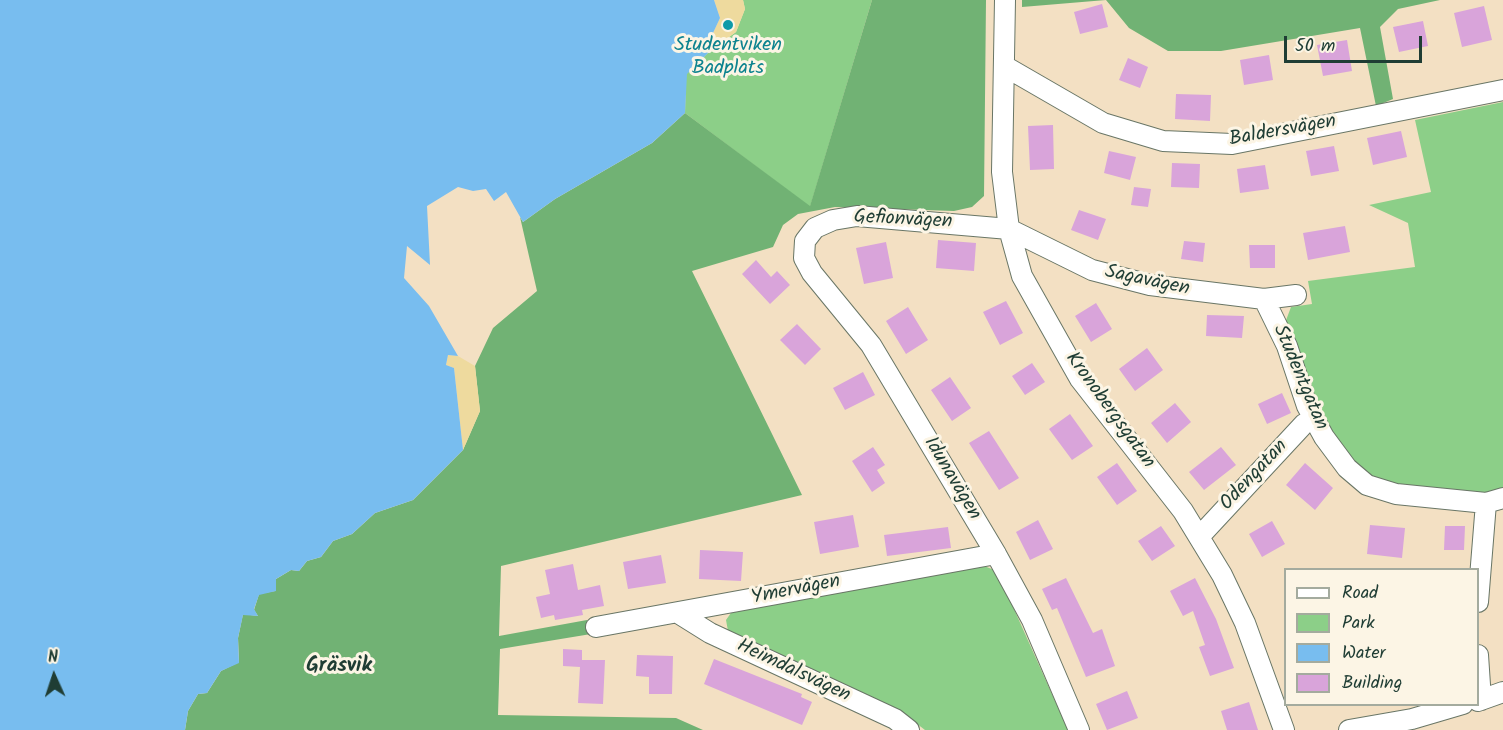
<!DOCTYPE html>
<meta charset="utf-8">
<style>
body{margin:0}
#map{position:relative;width:1503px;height:730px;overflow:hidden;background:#f3e0c3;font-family:Kalam,sans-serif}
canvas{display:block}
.legend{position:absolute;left:1284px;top:568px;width:195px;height:138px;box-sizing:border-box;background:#fcf5e5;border:2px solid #a4ab9e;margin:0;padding:8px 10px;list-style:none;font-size:18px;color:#1f3d34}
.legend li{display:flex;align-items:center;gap:12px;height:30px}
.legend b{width:30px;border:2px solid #a4ab9e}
.north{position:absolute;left:24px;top:646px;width:60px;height:60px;-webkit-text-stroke:4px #fcf5e5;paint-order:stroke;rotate:357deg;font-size:16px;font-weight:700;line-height:24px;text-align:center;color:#1f3d34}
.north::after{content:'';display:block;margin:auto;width:21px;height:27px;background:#1f3d34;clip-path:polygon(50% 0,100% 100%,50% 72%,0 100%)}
.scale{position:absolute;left:1284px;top:36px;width:138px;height:27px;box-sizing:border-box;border:3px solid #1f3d34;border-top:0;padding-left:8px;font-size:18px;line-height:21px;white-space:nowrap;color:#1f3d34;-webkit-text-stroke:4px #fcf5e5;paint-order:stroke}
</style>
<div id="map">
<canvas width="1503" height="730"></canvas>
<ul class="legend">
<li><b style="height:8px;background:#fff"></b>Road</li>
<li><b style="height:16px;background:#8ccf88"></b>Park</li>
<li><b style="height:16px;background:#78bdef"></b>Water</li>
<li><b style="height:16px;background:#d9a4da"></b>Building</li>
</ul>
<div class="north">N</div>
<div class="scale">50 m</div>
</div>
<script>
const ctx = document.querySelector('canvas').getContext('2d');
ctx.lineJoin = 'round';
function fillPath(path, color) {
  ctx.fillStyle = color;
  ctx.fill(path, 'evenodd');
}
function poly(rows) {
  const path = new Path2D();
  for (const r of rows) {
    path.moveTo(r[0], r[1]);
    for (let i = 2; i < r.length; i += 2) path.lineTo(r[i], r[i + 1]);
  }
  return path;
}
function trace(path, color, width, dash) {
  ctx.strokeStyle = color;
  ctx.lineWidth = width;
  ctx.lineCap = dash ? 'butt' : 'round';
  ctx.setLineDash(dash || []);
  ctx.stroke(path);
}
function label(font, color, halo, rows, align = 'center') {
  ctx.font = font + ' Kalam,sans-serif';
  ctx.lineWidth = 6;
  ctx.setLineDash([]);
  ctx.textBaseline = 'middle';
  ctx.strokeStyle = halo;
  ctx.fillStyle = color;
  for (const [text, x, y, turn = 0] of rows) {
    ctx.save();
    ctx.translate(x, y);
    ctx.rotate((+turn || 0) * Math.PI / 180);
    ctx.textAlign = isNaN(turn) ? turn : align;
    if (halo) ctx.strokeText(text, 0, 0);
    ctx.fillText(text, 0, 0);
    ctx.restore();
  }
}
const green = poly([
 [743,0,872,0,810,207,685,113,686,74,711,50,736,32,745,9],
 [1503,102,1503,492,1491,497,1392,484,1370,475,1344,456,1323,417,1285,323,1291,307,1312,304,1308,281,1415,267,1408,223,1369,205,1431,192,1415,120],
 [984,566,997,571,1068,730,925,730,903,713,728,631,726,620,733,610]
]);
const forest = poly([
 [872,0,986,0,984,196,972,207,954,211,835,207,798,214,783,225,773,247,692,271,802,495,501,566,499,636,587,620,591,634,500,649,498,715,676,718,703,730,185,730,188,711,198,694,207,693,221,671,239,662,238,638,243,614,258,616,254,610,259,594,275,591,276,579,291,570,299,571,307,561,321,557,333,541,352,534,375,513,413,500,463,450,480,411,475,366,493,328,537,291,520,217,523,222,555,199,652,143,685,113,810,206],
 [1022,0,1440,0,1398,9,1380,27,1393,99,1376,106,1360,28,1221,51,1168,51,1129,28,1106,0,1022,7]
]);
const sand = poly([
 [714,0,743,0,745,9,736,32,711,50,713,33,720,18],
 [448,355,458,356,475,366,480,411,463,450,454,368,446,365]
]);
const water = poly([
 [0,0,714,0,720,18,713,33,711,50,687,74,685,113,652,143,555,199,523,222,506,192,494,201,486,189,473,191,458,187,427,206,430,265,407,246,404,278,429,306,458,356,448,355,446,365,454,368,463,450,413,500,375,513,352,534,333,541,321,557,307,561,299,571,291,570,276,579,276,591,259,595,254,609,258,616,243,615,238,638,239,663,221,671,207,693,198,694,188,711,185,730,0,730]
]);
const building = poly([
 [1102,4,1108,27,1080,34,1074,12],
 [1484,6,1492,40,1462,47,1454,13],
 [1423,21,1428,46,1399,52,1393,27],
 [1347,40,1352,71,1323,76,1317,45],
 [1269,55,1273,80,1244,85,1240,60],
 [1128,58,1148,67,1140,88,1119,80],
 [1176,94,1211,95,1210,121,1175,119],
 [1053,125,1054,169,1030,170,1028,126],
 [1401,131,1407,157,1373,165,1367,138],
 [1334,146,1339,171,1311,176,1306,151],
 [1109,151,1136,157,1130,180,1104,173],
 [1172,163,1200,164,1199,188,1171,187],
 [1265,165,1269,189,1240,193,1237,169],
 [1134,187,1151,189,1148,207,1131,205],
 [1079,210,1106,219,1098,240,1071,230],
 [1345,226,1350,252,1308,260,1303,233],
 [938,240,976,243,974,271,936,268],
 [1184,241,1205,243,1203,262,1181,259],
 [886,242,893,278,864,284,856,248],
 [1249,245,1275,245,1275,268,1250,268],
 [756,260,771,277,777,271,790,285,770,304,742,274],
 [1006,301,1023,333,1000,345,983,312],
 [1096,303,1112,329,1091,342,1075,316],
 [908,307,928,340,906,354,886,321],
 [1207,315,1244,316,1242,338,1206,336],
 [797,324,821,349,805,365,780,340],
 [1147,348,1163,370,1135,391,1119,369],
 [1032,363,1045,382,1025,395,1012,376],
 [863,372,875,395,845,410,833,388],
 [950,377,971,408,952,421,931,390],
 [1282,393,1291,413,1267,424,1258,404],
 [1175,403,1191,422,1167,443,1151,423],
 [1070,414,1093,446,1072,460,1049,429],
 [989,431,1019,478,999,490,969,443],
 [873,447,885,465,877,470,885,483,872,492,852,461],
 [1221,447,1236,465,1204,490,1189,472],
 [1117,463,1137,491,1117,505,1097,477],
 [1305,463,1333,488,1315,510,1286,485],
 [853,515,859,547,820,554,814,522],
 [1038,520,1053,549,1030,560,1016,532],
 [1272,521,1285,544,1262,557,1249,534],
 [1370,525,1405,528,1402,558,1367,554],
 [1161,526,1175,546,1152,561,1138,541],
 [1445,526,1465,526,1464,550,1444,550],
 [948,527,951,548,887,556,884,535],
 [700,550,743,552,741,581,699,579],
 [661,555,666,583,628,589,623,562],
 [573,564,578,590,600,585,604,606,582,610,583,615,555,620,554,615,541,618,536,597,550,594,545,570],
 [1066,578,1093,633,1102,629,1115,666,1086,677,1057,608,1052,610,1042,589],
 [1195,578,1216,619,1234,668,1210,676,1199,647,1205,645,1193,611,1183,616,1170,591],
 [563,649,582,650,582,660,605,660,603,704,578,703,580,667,563,666],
 [637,655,673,656,672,694,649,694,649,677,636,676],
 [714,659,802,694,801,697,812,702,802,725,704,684],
 [1127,691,1138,718,1107,730,1096,704],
 [1249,702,1258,730,1227,730,1221,711]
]);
const street = poly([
 [1005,0,1002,172,1009,229,1022,276,1080,379,1183,511,1222,575,1245,623,1284,730],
 [1006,67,1103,123,1163,141,1232,144,1503,90],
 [1264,299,1287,346,1307,406,1324,437,1347,468,1367,485,1396,494,1486,503,1503,498],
 [1199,537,1304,424,1314,419],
 [1478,602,1486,503],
 [678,613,710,633,895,719,909,730],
 [596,627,996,554],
 [1478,655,1481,700],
 [1478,701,1503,692],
 [1079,730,1032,620,996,554,871,345,812,273,804,258,805,241,815,228,833,220,857,216,1009,229,1092,270,1150,285,1264,299,1296,295],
 [1349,730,1412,719,1463,704]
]);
const markers = [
 [728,25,6,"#0f9aa8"]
];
const cultureNames = [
 ["Studentviken",728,47],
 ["Badplats",728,70]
];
const streetNames = [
 ["Baldersvägen",1283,132,-10],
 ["Gefionvägen",903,221,3],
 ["Sagavägen",1147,282,12],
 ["Studentgatan",1299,378,67],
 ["Kronobergsgatan",1109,411,54],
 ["Odengatan",1255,476,-47],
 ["Idunavägen",951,479,59],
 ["Ymervägen",796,591,-11],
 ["Heimdalsvägen",793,672,25]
];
const neighbourhoodNames = [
 ["Gräsvik",339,667]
];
fillPath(green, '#8ccf88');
fillPath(forest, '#71b274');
fillPath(sand, '#eeda9e');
fillPath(water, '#78bdef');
fillPath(building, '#d9a4da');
trace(street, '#697666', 22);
trace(street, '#fff', 20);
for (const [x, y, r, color] of markers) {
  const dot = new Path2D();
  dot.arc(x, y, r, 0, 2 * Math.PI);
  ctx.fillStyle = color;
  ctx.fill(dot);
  trace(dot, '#fcf5e5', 2);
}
label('20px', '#0d838f', '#fcf5e5', cultureNames);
label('20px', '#1f3d34', '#fcf5e5', streetNames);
label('bold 21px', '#1f3d34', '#fcf5e5', neighbourhoodNames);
</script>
